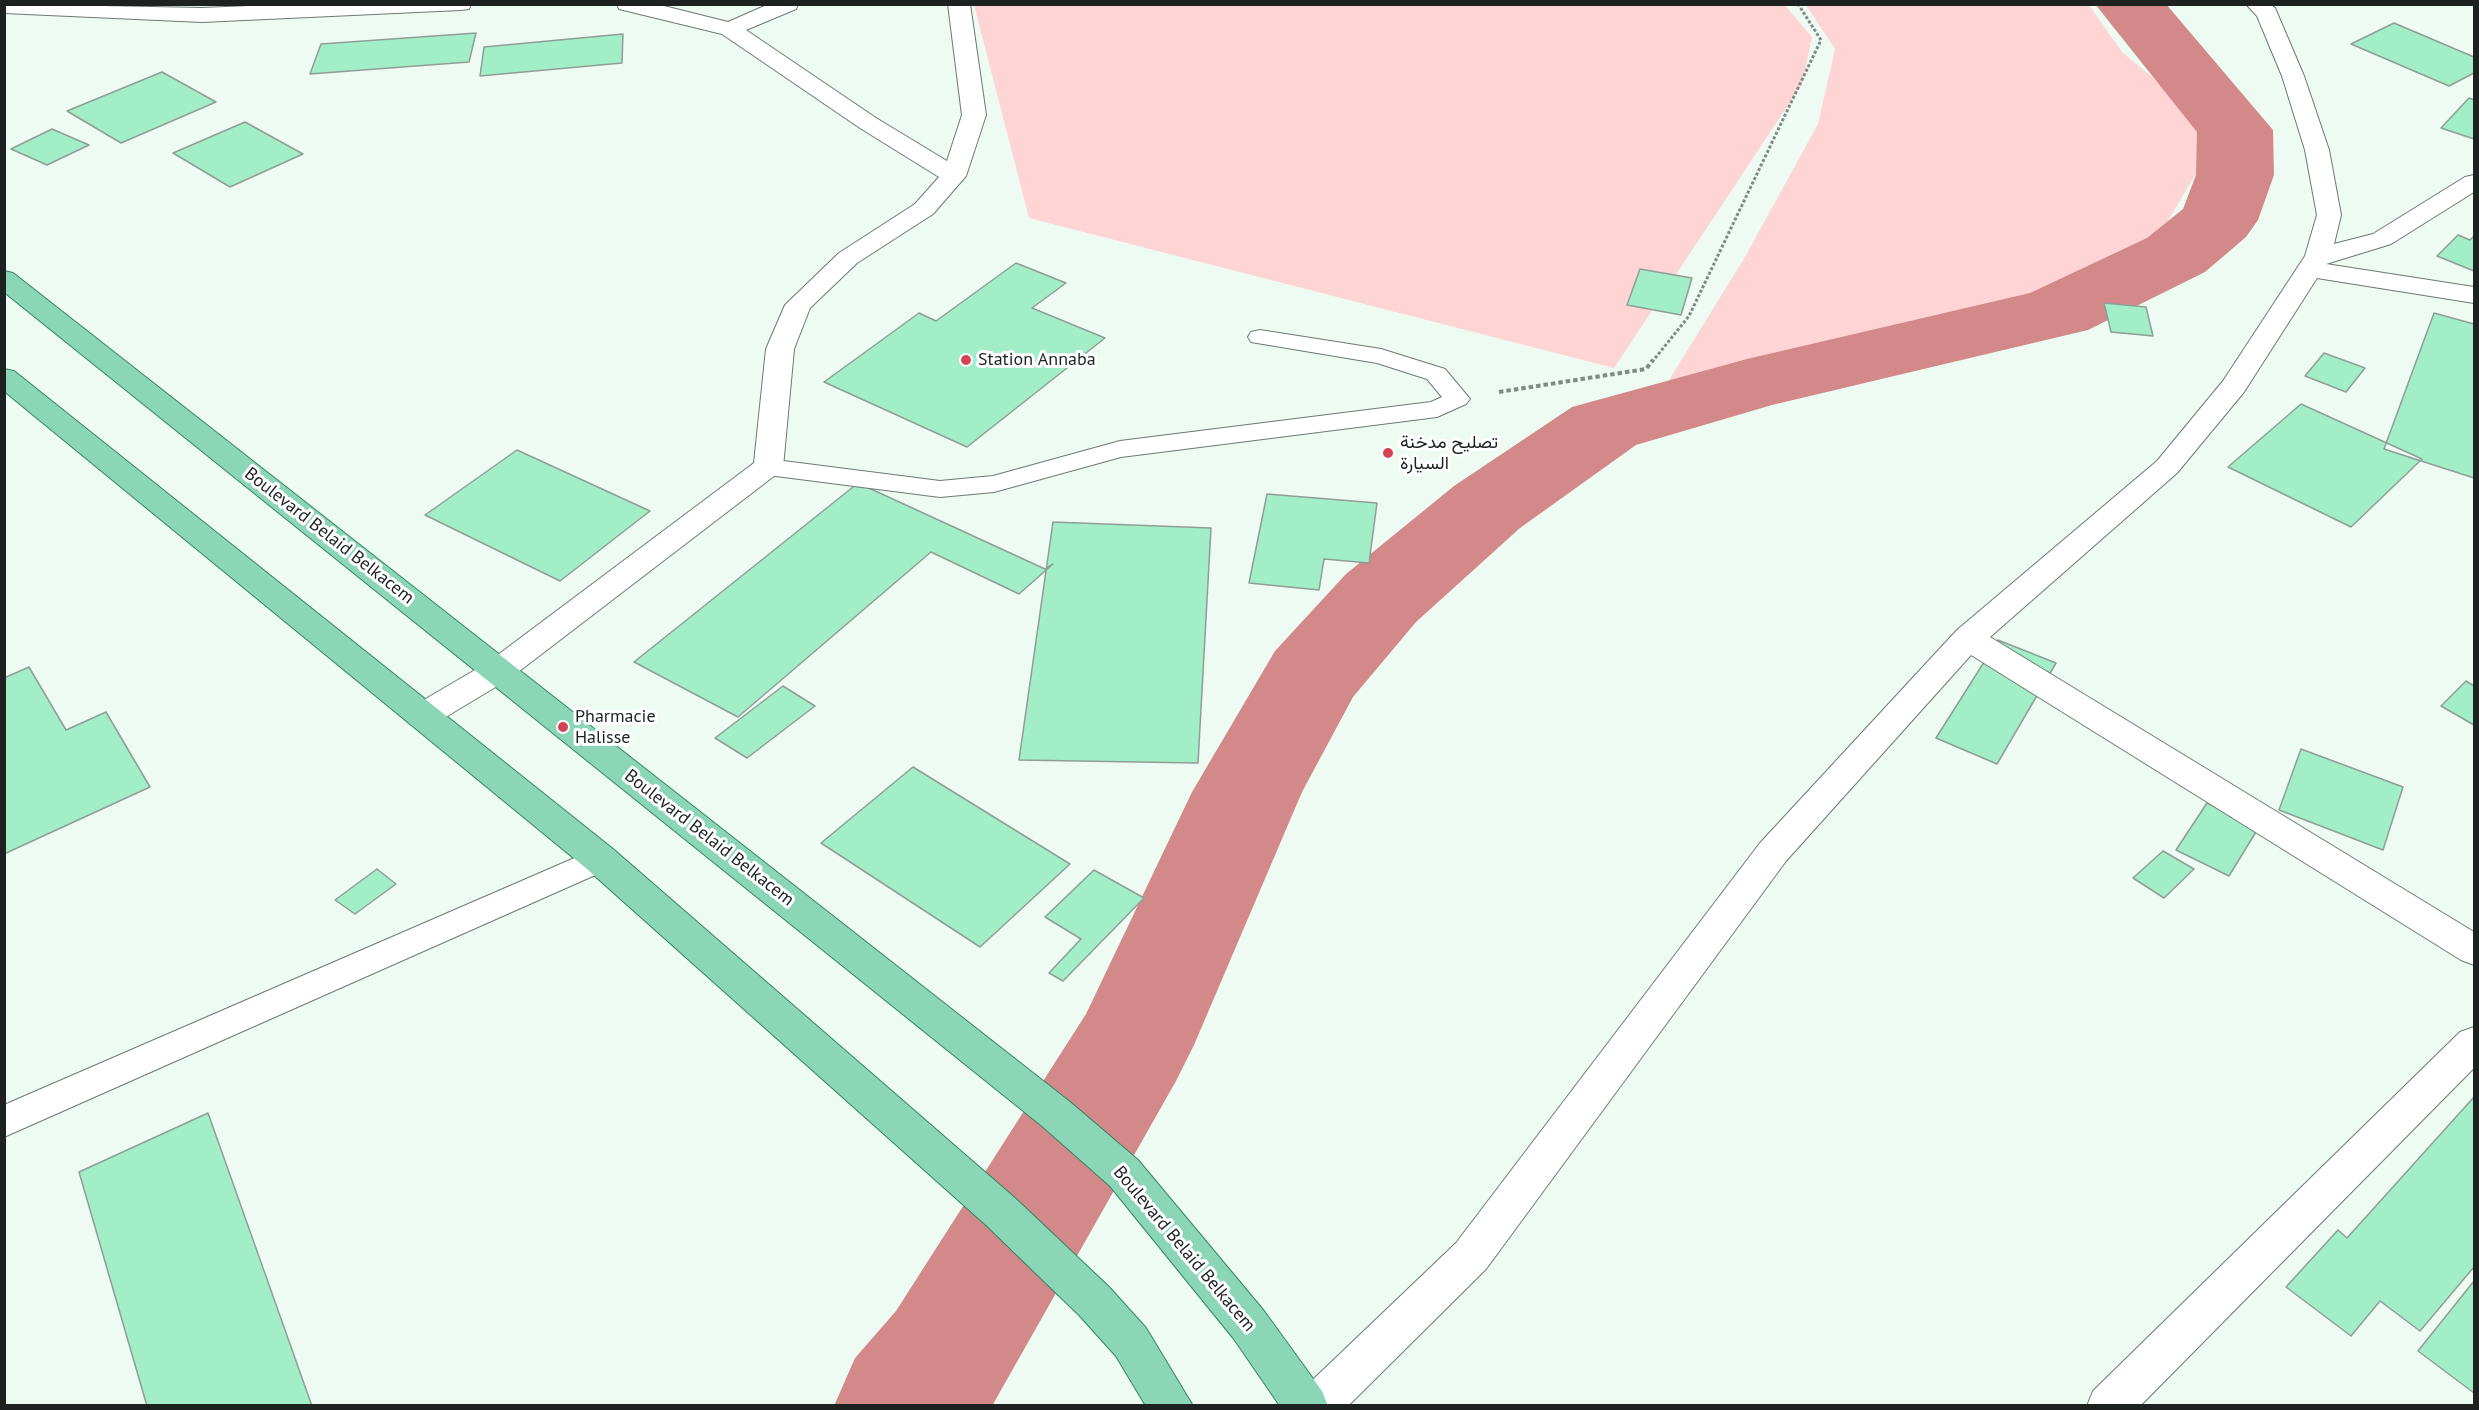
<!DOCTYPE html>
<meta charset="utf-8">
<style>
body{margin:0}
#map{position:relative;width:2479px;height:1410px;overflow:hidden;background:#edfbf3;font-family:"PT Sans",sans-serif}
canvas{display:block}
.frame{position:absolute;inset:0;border:6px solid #1d2220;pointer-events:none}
</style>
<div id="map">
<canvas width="2479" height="1410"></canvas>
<div class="frame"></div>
</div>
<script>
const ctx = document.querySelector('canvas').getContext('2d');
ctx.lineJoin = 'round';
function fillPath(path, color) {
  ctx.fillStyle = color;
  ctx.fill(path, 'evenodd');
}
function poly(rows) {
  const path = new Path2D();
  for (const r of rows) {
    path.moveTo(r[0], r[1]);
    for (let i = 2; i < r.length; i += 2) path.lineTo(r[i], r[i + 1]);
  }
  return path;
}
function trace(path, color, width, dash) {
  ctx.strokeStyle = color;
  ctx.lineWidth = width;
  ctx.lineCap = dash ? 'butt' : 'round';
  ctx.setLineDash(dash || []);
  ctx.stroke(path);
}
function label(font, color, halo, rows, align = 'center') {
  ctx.font = font + ' "PT Sans",Vazirmatn,sans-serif';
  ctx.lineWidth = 6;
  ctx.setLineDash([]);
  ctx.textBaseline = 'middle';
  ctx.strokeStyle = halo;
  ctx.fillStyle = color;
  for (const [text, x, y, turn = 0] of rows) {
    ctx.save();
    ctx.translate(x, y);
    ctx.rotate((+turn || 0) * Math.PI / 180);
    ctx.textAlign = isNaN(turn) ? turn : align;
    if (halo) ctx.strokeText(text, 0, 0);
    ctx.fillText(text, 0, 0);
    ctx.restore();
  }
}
const green = poly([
 [1784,4,1812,37,1802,84,1614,368,1029,218,974,5],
 [1806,5,2089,5,2122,52,2200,117,2210,150,2163,229,2042,300,1658,398,1745,257,1818,124,1835,49]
]);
const river = poly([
 [2095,4,2166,4,2273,130,2274,175,2258,220,2246,237,2205,272,2088,330,1772,405,1636,445,1520,528,1416,622,1353,697,1302,792,1194,1045,1176,1081,992,1406,834,1406,855,1358,896,1311,1086,1014,1192,792,1275,651,1346,574,1454,486,1572,407,1747,359,2030,293,2147,238,2183,209,2196,175,2197,132,2095,4]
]);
const building = poly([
 [2394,23,2474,57,2474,73,2449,86,2351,44,2394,23],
 [476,33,469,62,310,74,321,44,476,33],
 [623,34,622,63,480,76,484,47,623,34],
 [162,72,216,102,121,143,67,111,162,72],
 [2469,98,2474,100,2474,139,2441,128,2469,98],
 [245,122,303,154,230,187,173,153,245,122],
 [52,129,89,145,47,165,11,149,52,129],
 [2458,235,2470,240,2474,236,2474,271,2437,256,2458,235],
 [1016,263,1066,283,1032,308,1105,338,967,447,824,382,919,313,936,321,1016,263],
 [1640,269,1692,278,1681,315,1627,305,1640,269],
 [2104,303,2146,307,2153,336,2111,332,2104,303],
 [2434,313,2474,324,2474,478,2384,449,2434,313],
 [2324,353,2365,368,2346,392,2305,376,2324,353],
 [2301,404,2422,459,2351,527,2228,467,2301,404],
 [517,450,650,511,560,581,425,515,517,450],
 [858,483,1045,569,1053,564,1019,594,931,552,738,717,634,662,858,483],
 [1267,494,1377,503,1369,563,1324,559,1319,590,1249,583,1267,494],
 [1053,522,1211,528,1198,763,1019,760,1053,522],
 [1998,640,2056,663,1997,764,1936,738,1998,640],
 [29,667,66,730,106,712,150,787,4,854,4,678,29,667],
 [2466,681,2474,686,2474,725,2441,706,2466,681],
 [783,686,815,706,747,758,715,738,783,686],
 [2301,749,2403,787,2383,850,2279,810,2301,749],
 [913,767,1070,864,980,947,821,843,913,767],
 [2207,803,2259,827,2229,876,2176,850,2207,803],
 [2163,851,2194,869,2164,898,2133,878,2163,851],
 [377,869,396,884,355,914,335,900,377,869],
 [1094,870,1144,898,1063,981,1049,973,1081,939,1045,917,1094,870],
 [2474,1097,2474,1267,2420,1331,2380,1301,2351,1336,2286,1287,2338,1230,2347,1238,2474,1097],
 [208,1113,312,1406,147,1406,79,1172,208,1113],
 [2474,1281,2474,1393,2418,1351,2474,1281]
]);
const pathFar1 = poly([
 [1652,362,1689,316,1821,40,1798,4]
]);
const path = poly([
 [1499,392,1646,369,1653,360]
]);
const lane = poly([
 [1260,330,1381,349,1445,369,1470,399,1466,404,1437,417,1121,457,994,492,940,497,768,475,759,473,755,467,759,461,768,459,940,481,993,476,1120,441,1431,402,1442,397,1427,379,1377,363,1251,342,1248,337,1251,332,1260,330],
 [600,847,611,850,616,859,611,868,4,1137,4,1105,600,847]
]);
const street = poly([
 [4,4,202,8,296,4,471,4,469,9,461,10,202,22,4,13,4,4],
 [617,4,656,4,728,22,769,4,798,4,796,9,746,30,876,118,947,161,962,115,948,4,970,4,986,115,966,176,933,214,857,263,810,308,794,349,783,467,778,473,509,679,434,724,422,728,410,724,405,716,410,708,487,663,754,463,766,349,785,305,839,253,915,204,939,177,860,128,722,34,619,9,617,4],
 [2246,4,2270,4,2275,8,2304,76,2329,150,2341,215,2334,244,2373,234,2465,177,2474,175,2474,192,2391,244,2326,264,2474,287,2474,303,2317,278,2244,392,2177,473,1990,637,2474,932,2474,965,2461,960,1971,655,1786,861,1486,1269,1348,1406,1295,1406,1301,1391,1456,1243,1760,843,1957,630,2157,461,2223,381,2305,256,2317,215,2305,150,2282,76,2257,16,2246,4],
 [2474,1027,2474,1068,2140,1406,2087,1406,2093,1391,2460,1032,2474,1027]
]);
const primary = poly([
 [4,271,13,273,1070,1102,1138,1160,1264,1311,1322,1391,1328,1406,1280,1406,1234,1339,1110,1186,1042,1126,4,292,4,271],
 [4,369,14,371,613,849,1016,1199,1109,1287,1146,1328,1193,1406,1146,1406,1116,1356,1079,1315,986,1225,587,869,4,391,4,369]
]);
const markers = [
 [966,360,6,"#d34355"],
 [1388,453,6,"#d34355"],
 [563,727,6,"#d34355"]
];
const poiNames = [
 ["Station Annaba",978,360],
 ["تصليح مدخنة",1400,443],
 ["السيارة",1400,464],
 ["Pharmacie",575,717],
 ["Halisse",575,738]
];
const streetNames = [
 ["Boulevard Belaid Belkacem",329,536,38],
 ["Boulevard Belaid Belkacem",709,838,38],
 ["Boulevard Belaid Belkacem",1184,1249,50]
];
fillPath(green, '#fed4d5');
fillPath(river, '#d3888a');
fillPath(building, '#a1eec8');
trace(building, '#919d97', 1.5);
trace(lane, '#6e7973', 2);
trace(street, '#6e7973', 2);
trace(primary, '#348564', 2);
trace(pathFar1, '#818a85', 3, [3, 2]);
trace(path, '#818a85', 4, [4.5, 3]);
fillPath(lane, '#fff');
fillPath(street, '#fff');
fillPath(primary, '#8cd6b8');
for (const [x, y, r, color] of markers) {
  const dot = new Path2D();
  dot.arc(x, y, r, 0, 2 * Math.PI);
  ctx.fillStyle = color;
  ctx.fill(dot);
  trace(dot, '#fff', 2);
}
label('18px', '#1d2220', '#fff', poiNames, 'left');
label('18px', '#1d2220', '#fff', streetNames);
</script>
